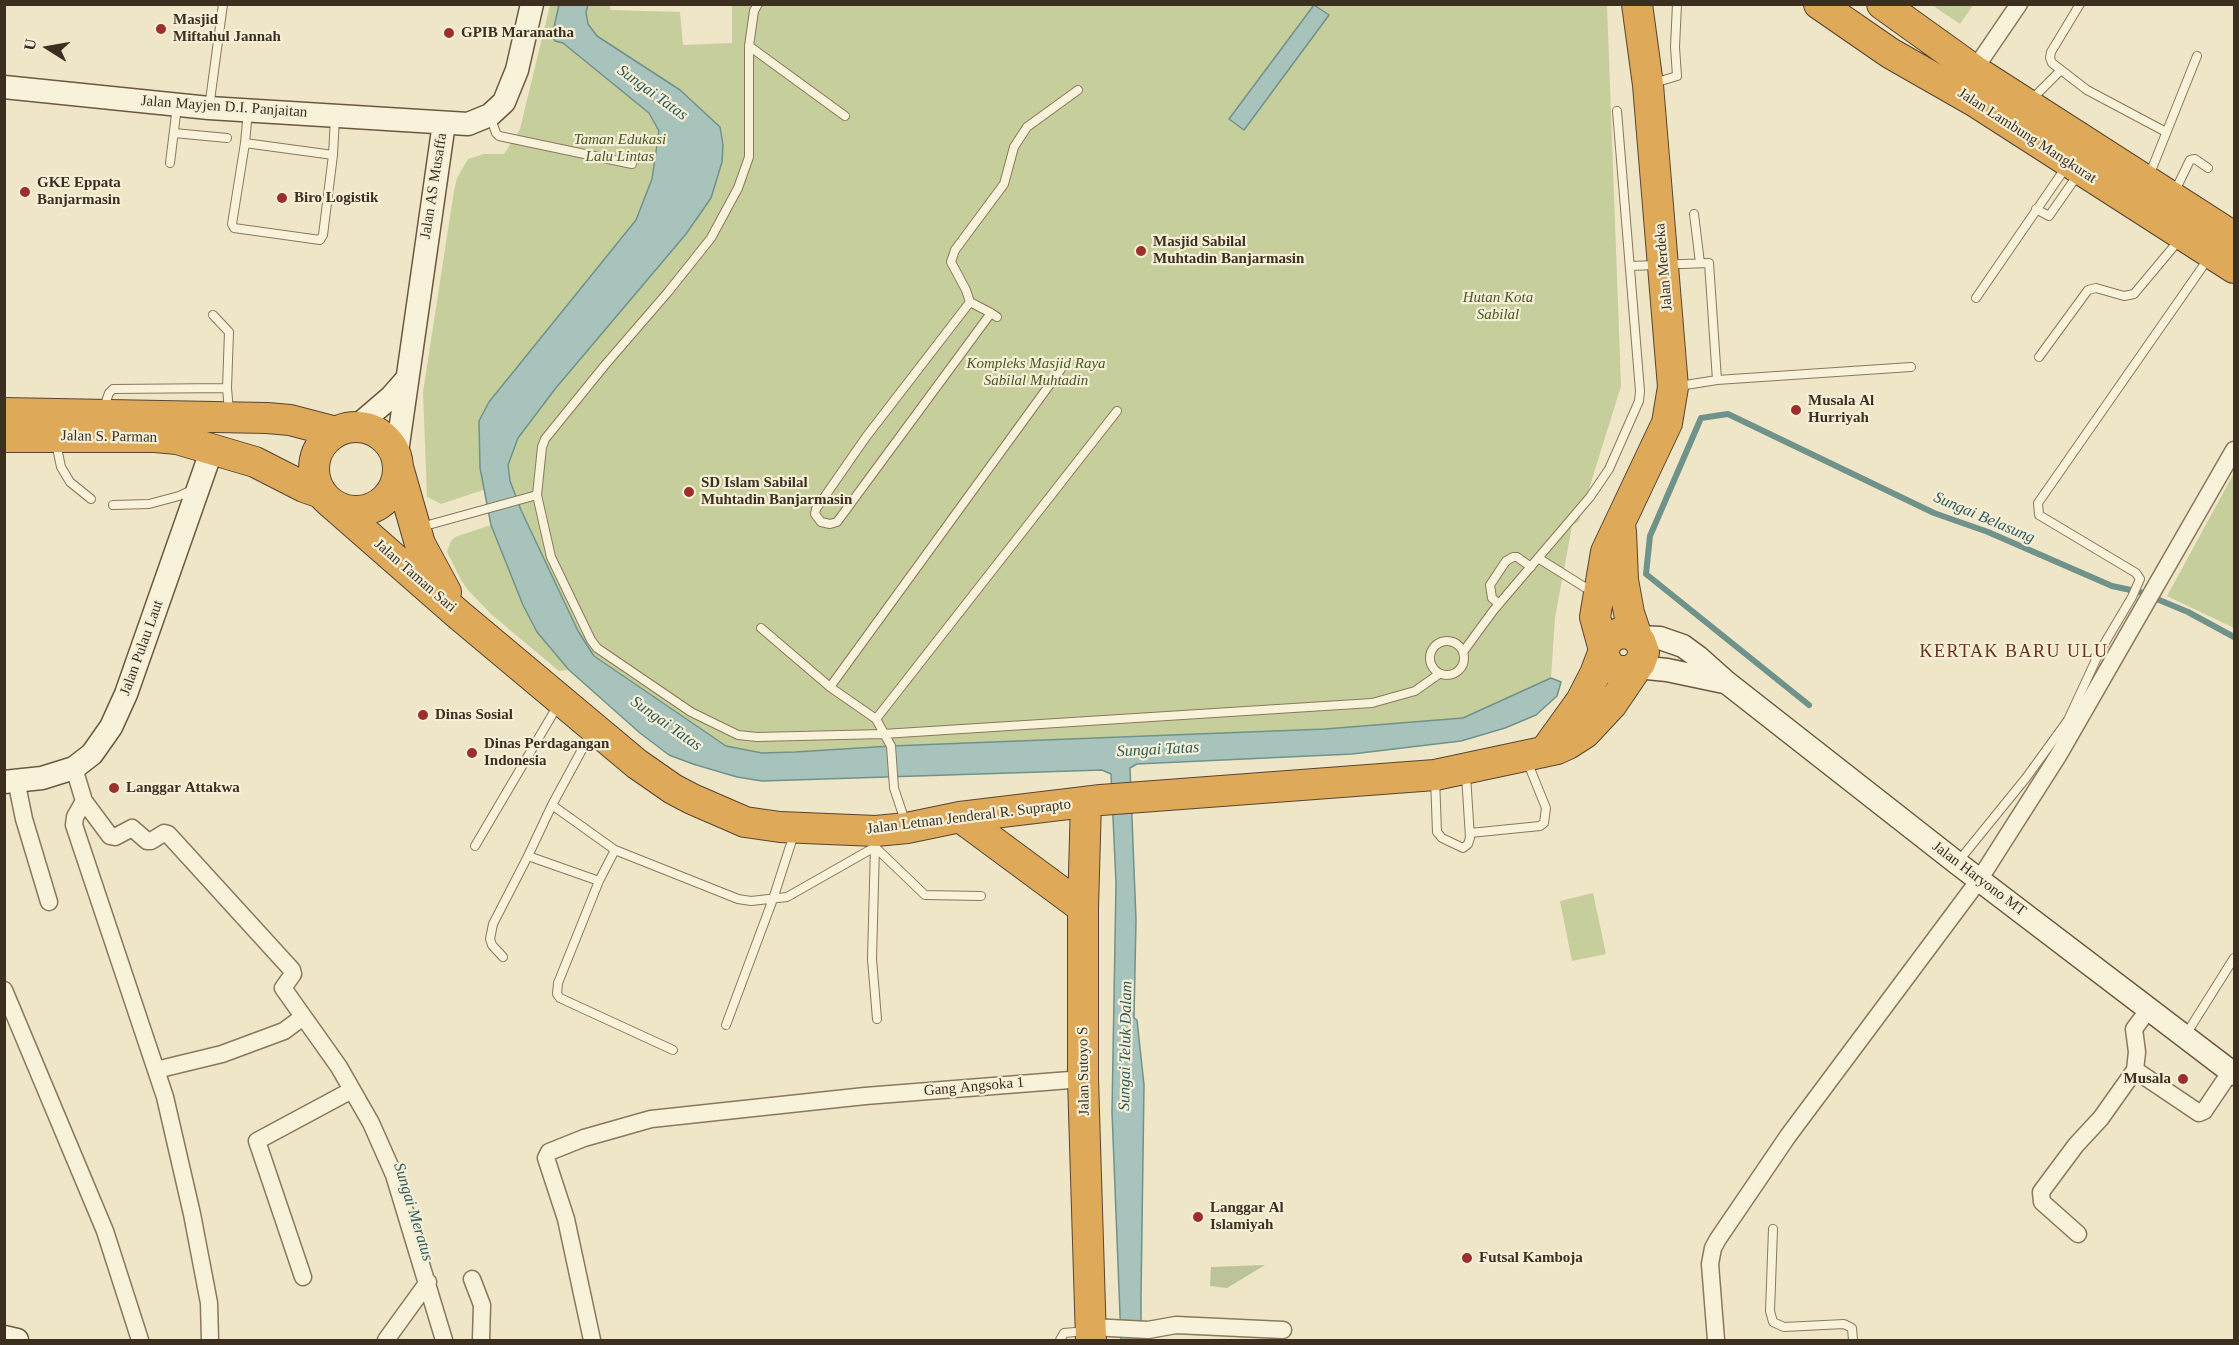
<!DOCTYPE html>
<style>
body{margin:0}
#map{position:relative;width:2239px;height:1345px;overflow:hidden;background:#efe5c7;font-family:Georgia,serif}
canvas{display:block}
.frame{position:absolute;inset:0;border:6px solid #3c2f20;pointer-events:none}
.north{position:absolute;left:18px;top:18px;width:60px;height:60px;-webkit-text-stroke:4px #f6efd7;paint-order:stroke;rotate:281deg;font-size:16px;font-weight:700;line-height:24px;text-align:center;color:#3c2f20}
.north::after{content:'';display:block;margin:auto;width:21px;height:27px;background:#3c2f20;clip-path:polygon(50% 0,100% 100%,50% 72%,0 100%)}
</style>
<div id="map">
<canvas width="2239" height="1345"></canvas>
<div class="frame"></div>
<div class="north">U</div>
</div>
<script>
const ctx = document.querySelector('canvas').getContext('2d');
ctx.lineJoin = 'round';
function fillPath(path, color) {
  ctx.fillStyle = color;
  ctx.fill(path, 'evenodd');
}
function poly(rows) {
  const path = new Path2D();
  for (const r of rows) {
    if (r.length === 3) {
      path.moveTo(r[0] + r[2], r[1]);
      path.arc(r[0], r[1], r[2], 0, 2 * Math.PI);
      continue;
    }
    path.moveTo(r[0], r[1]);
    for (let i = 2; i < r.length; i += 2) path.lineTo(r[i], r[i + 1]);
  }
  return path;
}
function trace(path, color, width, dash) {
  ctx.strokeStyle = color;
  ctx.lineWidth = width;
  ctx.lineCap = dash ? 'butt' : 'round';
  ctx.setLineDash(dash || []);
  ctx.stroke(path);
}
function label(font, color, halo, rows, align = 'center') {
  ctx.font = font + ' Georgia,serif';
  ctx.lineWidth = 4.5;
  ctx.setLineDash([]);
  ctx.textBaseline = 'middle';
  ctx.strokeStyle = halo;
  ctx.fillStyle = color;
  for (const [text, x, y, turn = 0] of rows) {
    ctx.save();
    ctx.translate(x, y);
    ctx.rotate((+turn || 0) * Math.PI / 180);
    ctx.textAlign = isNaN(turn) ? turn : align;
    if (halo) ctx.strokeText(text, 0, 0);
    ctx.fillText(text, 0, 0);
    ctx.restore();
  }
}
const green = poly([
 [732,4,1607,5,1621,386,1579,521,1572,526,1555,618,1551,678,1463,718,1325,729,762,753,726,746,594,656,578,631,521,510,510,481,441,504,427,497,423,392,454,191,457,178,468,159,484,154,504,154,520,129,550,5,610,5,610,10,680,12,683,45,732,43],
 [1932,5,1973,5,1960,24],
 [2234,473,2234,628,2167,596],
 [491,525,523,605,537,632,569,670,559,671,491,614,468,590,461,580,447,552,451,541,455,537],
 [1593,893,1606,954,1572,961,1560,901]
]);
const cemetery = poly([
 [1265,1265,1227,1288,1210,1286,1211,1267]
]);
const water = poly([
 [559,5,588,5,586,12,588,24,597,36,680,90,720,127,723,145,722,162,711,198,686,234,555,389,518,438,508,465,510,481,521,510,578,631,594,656,726,746,762,753,795,752,891,746,1325,729,1463,718,1551,678,1561,682,1557,696,1536,715,1505,728,1461,741,1352,754,1137,764,1130,768,1136,920,1134,1018,1137,1020,1144,1085,1141,1297,1141,1323,1144,1340,1121,1340,1112,1112,1116,883,1111,774,1102,770,762,781,737,777,693,764,669,755,640,733,569,670,537,632,523,605,491,525,480,468,479,421,489,402,636,220,652,179,659,131,649,113,563,43,555,41,552,36,559,5],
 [1314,5,1329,15,1244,130,1229,119,1314,5]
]);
const stream = poly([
 [1809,705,1646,574,1650,536,1701,418,1728,414,1934,513,1988,532,2112,586,2140,592,2188,612,2234,637]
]);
const lane = poly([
 [758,4,754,11,749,46,749,157,738,188,711,238,668,292,605,365,545,439,542,447,537,495,551,557,591,640,597,648,691,712,738,735,757,737,883,734,1372,703,1415,691,1439,674],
 [2080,4,2051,52,2050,58,2052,63,2087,90,2166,132],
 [749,46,845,116],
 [1654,83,1677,76,1675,47,1677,4],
 [2032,99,2061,70],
 [209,108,223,4],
 [490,116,496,133,499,136,632,164],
 [174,133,227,138],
 [245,143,333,155,323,235,320,240,234,228,232,224,245,143],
 [245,143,248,111],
 [333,155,335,117],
 [170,163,177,106],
 [2149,176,2197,56],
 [2174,193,2190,160,2195,159,2208,168],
 [2036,209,2049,216,2079,173],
 [1694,214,1700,263],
 [1630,266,1709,263,1717,380],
 [1976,298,2066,167],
 [970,302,966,290,951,262,955,250,1004,184,1014,147,1027,127,1078,90],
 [991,313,837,522,830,524,821,522,815,514,816,509,866,437,970,302,991,313,997,317],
 [213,315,229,332,227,388,229,411],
 [2039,357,2088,290,2096,288,2124,296,2134,294,2180,239],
 [1679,386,1717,380,1911,367],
 [103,410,109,393,113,389,227,388],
 [56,443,61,467,70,482,91,499],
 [113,505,149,504,179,496,194,489],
 [421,527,537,495],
 [1538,558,1594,593],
 [1499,604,1492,598,1490,585,1506,561,1513,557,1517,557,1531,567],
 [761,628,830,687,876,719,891,746,894,788,906,824],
 [1447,658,17],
 [1463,652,1493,611,1590,497,1609,469,1639,401,1640,391,1617,111],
 [830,687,1061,369],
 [876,719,1117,411],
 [591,733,552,805,528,856,599,881,615,850],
 [1435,778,1437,832,1442,838,1463,848,1468,844,1470,838,1466,775],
 [552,805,615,850,738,899,751,901,787,897,875,847,925,895,981,896],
 [1470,833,1540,826,1544,823,1546,808,1527,761],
 [475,846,558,705],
 [875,846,872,959,877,1019],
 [1957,863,2026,778,2068,720,2100,651,2132,597,2140,579,2136,573,2039,515,2038,503,2208,259],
 [599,881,558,983,557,994,560,998,673,1050],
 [503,957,492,945,490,939,493,924,528,856],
 [726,1025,773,899,794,834],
 [2185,1036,2234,958],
 [1773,1229,1770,1311,1773,1322,1784,1327,1844,1324,1852,1328,1853,1340],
 [1060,1340,1064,1333,1087,1331]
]);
const street = poly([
 [1974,70,2019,4],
 [74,768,84,801,75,817,74,825,165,1097,192,1214,209,1303,210,1340],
 [16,780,24,819,49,902],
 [84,801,110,836,115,837,132,828,147,841,151,841,164,833,168,834,292,970,293,974,283,988,339,1067,371,1123,394,1175,444,1340],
 [4,990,105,1231,140,1340],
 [2149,1009,2134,1029,2137,1052,2135,1070,2199,1113,2204,1111,2231,1071],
 [156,1070,222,1054,284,1031,303,1017],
 [2078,1234,2042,1202,2041,1192,2076,1145,2101,1118,2135,1070],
 [303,1277,257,1141,352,1090],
 [472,1279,482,1305,481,1340],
 [1091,1327,1148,1330,1176,1325,1283,1330],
 [386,1340,428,1282],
 [592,1340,566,1219,546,1158,549,1152,584,1138,651,1119,865,1096,1083,1079],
 [1716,1340,1710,1264,1713,1248,1718,1239,1788,1136,1979,880,2058,756,2234,450]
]);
const secondary = poly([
 [4,87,209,108,468,124,490,115,504,102,517,70,532,4],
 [356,427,391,397,406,380],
 [396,459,444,123],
 [1637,637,1660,638,1683,646,1698,657,1726,682,1957,863,2234,1074],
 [1637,667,1667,670,1724,682],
 [4,782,42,778,74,768,92,754,111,727,126,694,212,449],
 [4,1337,17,1340]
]);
const highway = poly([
 [1819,4,1890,53,1974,101,2234,268],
 [1882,4,1974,70,2234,237],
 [4,413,267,418,290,420,336,432],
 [356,469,42],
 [4,437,155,437,177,439,255,462,304,487,321,493],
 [398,467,420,544,446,592],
 [331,503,459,615,637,764,673,789,692,799,745,822,780,827,876,831,907,828,960,817,1101,800,1435,775,1557,749,1568,744,1585,733,1612,704,1637,667],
 [1621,531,1623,580,1629,613,1637,637],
 [1545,751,1581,701,1595,674,1604,650,1606,644,1609,639,1619,633,1631,634,1640,641,1644,652,1640,663,1631,671,1618,671,1611,668,1604,657,1604,650,1595,617,1606,552,1667,423,1673,387,1648,85,1637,4],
 [1086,802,1083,908,1083,1079,1091,1340],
 [960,817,1083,908]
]);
const markers = [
 [161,29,6,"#9b2f2b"],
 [449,33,6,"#9b2f2b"],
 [25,192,6,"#9b2f2b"],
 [282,198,6,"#9b2f2b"],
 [1141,251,6,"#9b2f2b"],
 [1796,410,6,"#9b2f2b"],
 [689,492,6,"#9b2f2b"],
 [423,715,6,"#9b2f2b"],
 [472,753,6,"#9b2f2b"],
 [114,788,6,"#9b2f2b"],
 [2183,1079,6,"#9b2f2b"],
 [1198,1217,6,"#9b2f2b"],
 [1467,1258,6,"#9b2f2b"]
];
const poiNames = [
 ["Masjid",173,20],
 ["Miftahul Jannah",173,37],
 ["GPIB Maranatha",461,33],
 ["GKE Eppata",37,183],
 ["Banjarmasin",37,200],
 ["Biro Logistik",294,198],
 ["Masjid Sabilal",1153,242],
 ["Muhtadin Banjarmasin",1153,259],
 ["Musala Al",1808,401],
 ["Hurriyah",1808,418],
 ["SD Islam Sabilal",701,483],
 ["Muhtadin Banjarmasin",701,500],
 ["Dinas Sosial",435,715],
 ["Dinas Perdagangan",484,744],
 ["Indonesia",484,761],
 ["Langgar Attakwa",126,788],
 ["Musala",2171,1079,"right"],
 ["Langgar Al",1210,1208],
 ["Islamiyah",1210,1225],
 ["Futsal Kamboja",1479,1258]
];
const streetNames = [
 ["Jalan Mayjen D.I. Panjaitan",224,107,4],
 ["Jalan Lambung Mangkurat",2027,136,33],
 ["Jalan AS Musaffa",434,186,-81],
 ["Jalan Merdeka",1664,267,-95],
 ["Jalan S. Parman",109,437,1],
 ["Jalan Taman Sari",415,576,41],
 ["Jalan Pulau Laut",142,648,-70],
 ["Jalan Letnan Jenderal R. Suprapto",969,817,-7],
 ["Jalan Haryono MT",1979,879,37],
 ["Jalan Sutoyo S",1084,1071,-91],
 ["Gang Angsoka 1",974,1087,-5]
];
const parkNames = [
 ["Taman Edukasi",620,140],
 ["Lalu Lintas",620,157],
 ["Hutan Kota",1498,298],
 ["Sabilal",1498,315],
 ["Kompleks Masjid Raya",1036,364],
 ["Sabilal Muhtadin",1036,381]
];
const waterNames = [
 ["Sungai Tatas",652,93,36],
 ["Sungai Belasung",1984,518,23],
 ["Sungai Tatas",666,724,35],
 ["Sungai Tatas",1158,750,-3],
 ["Sungai Teluk Dalam",1126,1046,-89],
 ["Sungai Meratus",413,1212,73]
];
const quarterNames = [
 ["KERTAK BARU ULU",2014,652]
];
fillPath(green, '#c6ce9b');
fillPath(cemetery, '#bcc39a');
fillPath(water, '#a8c3bc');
trace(water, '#6f928b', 1.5);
trace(stream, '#6f928b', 6);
trace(lane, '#8b775c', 10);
trace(street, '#8b775c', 19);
trace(secondary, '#6d583f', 25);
trace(highway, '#594530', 32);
trace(lane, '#f9f2db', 8);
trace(street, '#f9f2db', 16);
trace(secondary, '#f9f2db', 22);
trace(highway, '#dea958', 30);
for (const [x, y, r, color] of markers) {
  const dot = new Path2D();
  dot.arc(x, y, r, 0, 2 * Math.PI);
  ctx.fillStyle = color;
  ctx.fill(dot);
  trace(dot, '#f6efd7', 2);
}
label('bold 15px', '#3c2f20', '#f6efd7', poiNames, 'left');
label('15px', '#3c2f20', '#f6efd7', streetNames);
label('italic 15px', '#495826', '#f6efd7', parkNames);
label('italic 16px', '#2f5b5b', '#f6efd7', waterNames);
ctx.letterSpacing = '1.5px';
label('18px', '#69321f', '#f6efd7', quarterNames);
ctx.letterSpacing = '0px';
</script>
